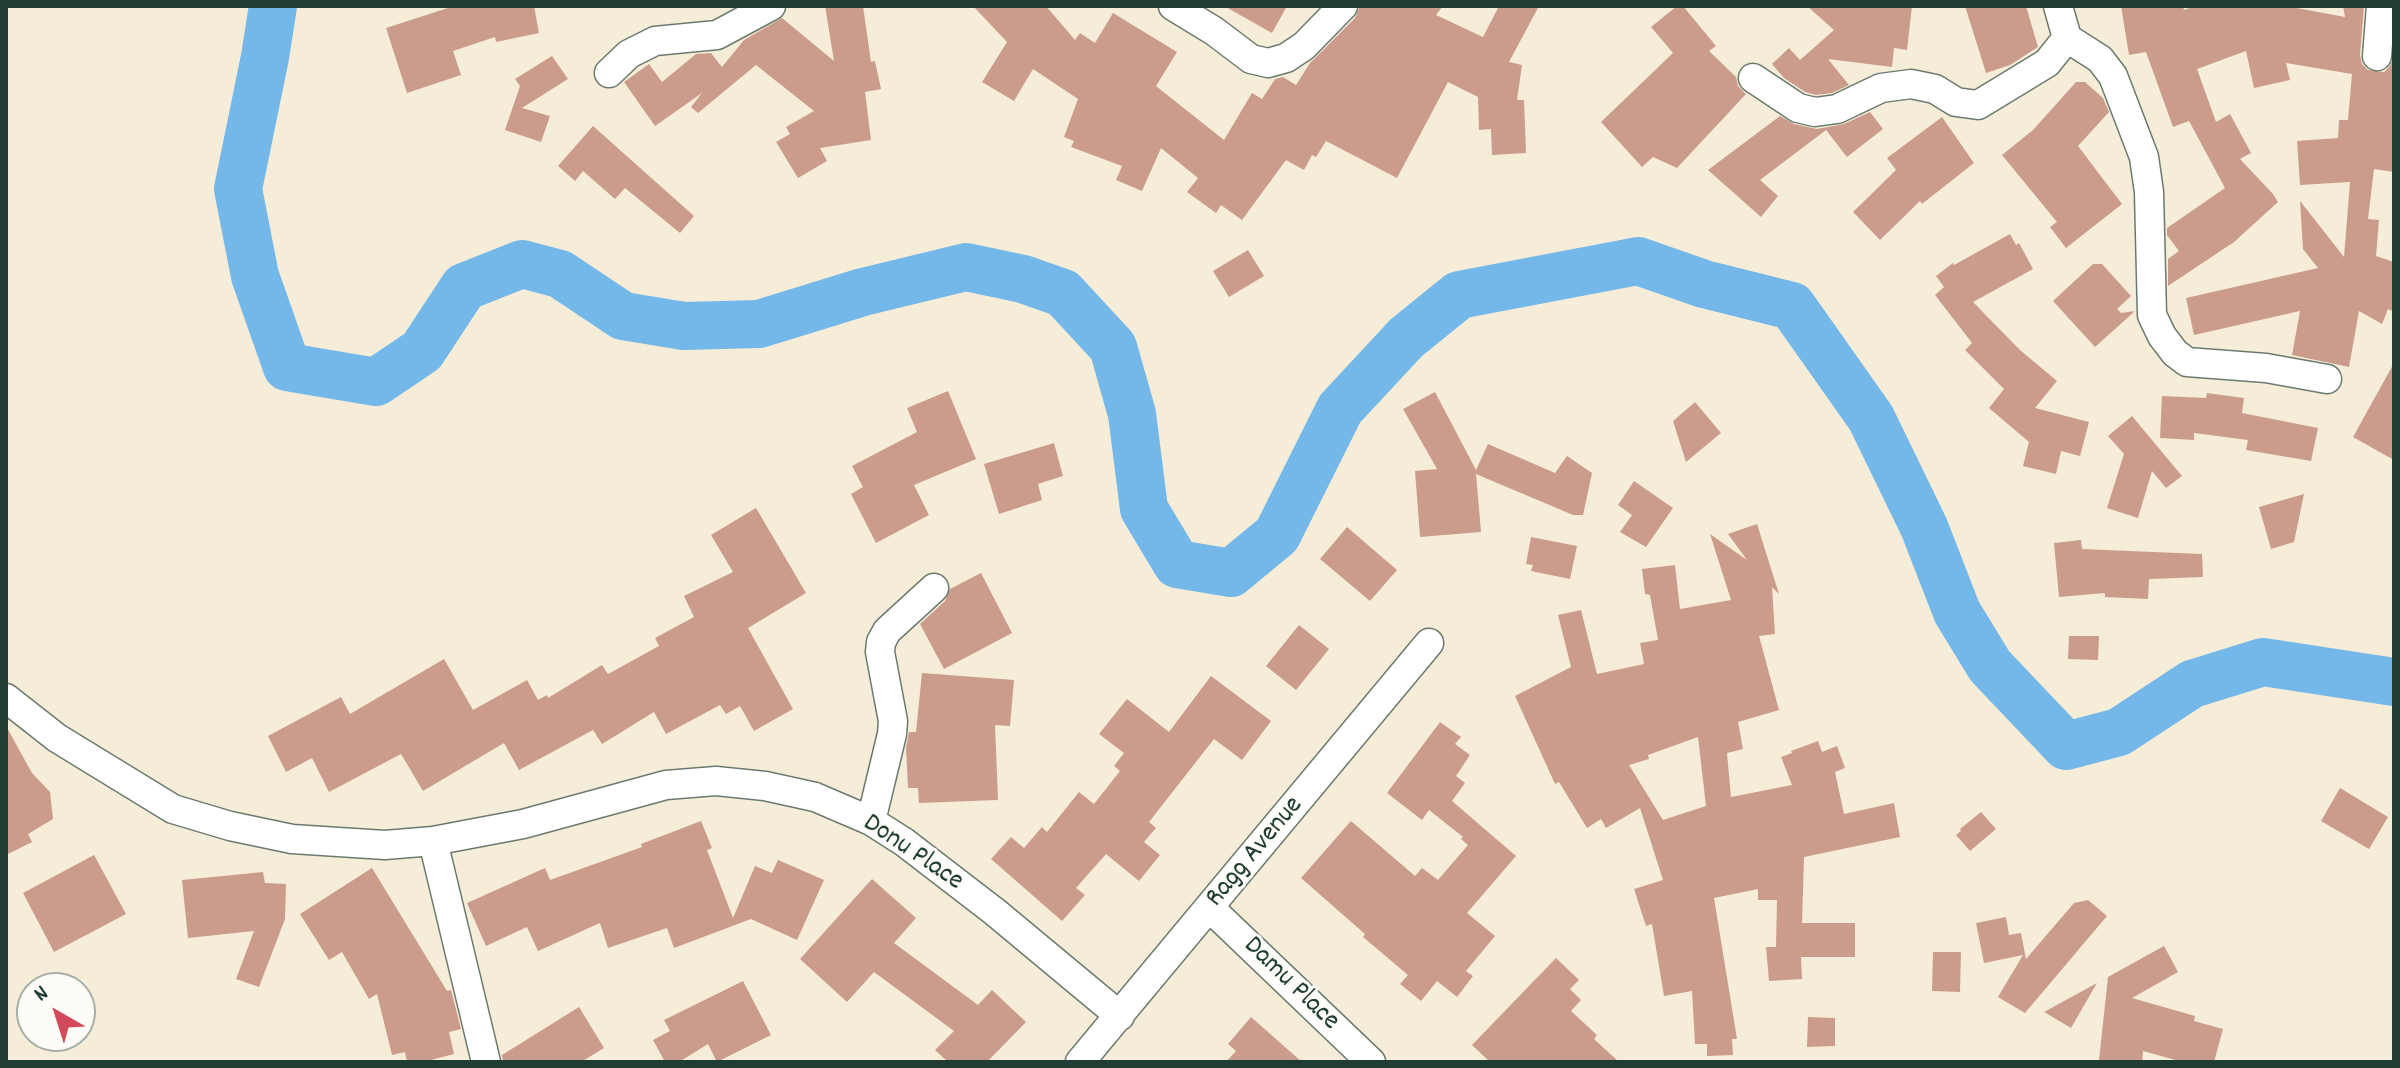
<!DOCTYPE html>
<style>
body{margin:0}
#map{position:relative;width:2400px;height:1068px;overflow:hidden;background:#f6edd9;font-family:Dekko,sans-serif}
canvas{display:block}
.frame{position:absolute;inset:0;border:8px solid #1f3d34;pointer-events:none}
.north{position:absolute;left:16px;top:972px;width:80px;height:80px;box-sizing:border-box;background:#fdfcf7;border:2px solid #a4b0a9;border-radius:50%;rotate:321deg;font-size:22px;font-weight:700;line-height:32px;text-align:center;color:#1f3d34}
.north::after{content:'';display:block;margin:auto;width:28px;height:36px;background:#d1495b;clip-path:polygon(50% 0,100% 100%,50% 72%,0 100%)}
</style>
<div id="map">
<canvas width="2400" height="1068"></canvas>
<div class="frame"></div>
<div class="north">N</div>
</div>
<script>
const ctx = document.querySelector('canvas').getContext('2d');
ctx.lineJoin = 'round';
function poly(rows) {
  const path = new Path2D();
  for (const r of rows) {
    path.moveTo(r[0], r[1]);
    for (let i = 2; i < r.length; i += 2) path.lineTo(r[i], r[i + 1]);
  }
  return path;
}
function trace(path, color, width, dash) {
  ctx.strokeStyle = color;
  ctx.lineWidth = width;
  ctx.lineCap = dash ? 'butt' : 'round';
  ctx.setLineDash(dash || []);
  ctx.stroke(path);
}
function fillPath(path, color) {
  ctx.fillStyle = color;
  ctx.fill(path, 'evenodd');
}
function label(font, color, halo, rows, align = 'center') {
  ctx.font = font + ' Dekko,sans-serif';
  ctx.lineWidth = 6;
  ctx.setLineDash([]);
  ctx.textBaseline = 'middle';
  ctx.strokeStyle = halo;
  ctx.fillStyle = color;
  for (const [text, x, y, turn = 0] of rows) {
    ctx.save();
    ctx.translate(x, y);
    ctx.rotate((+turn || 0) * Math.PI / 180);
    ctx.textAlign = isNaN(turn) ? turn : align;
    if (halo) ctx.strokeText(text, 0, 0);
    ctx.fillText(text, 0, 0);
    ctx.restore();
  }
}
const river = poly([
 [273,6,265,57,238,189,255,276,287,367,376,382,422,351,464,287,522,264,560,274,623,316,684,326,759,324,863,292,966,267,1023,279,1063,293,1113,347,1132,414,1144,509,1177,564,1231,573,1277,535,1340,409,1406,338,1459,295,1638,261,1704,284,1792,306,1871,418,1924,527,1957,612,1990,666,2066,746,2119,732,2192,684,2263,662,2394,682]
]);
const building = poly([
 [454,6,534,6,539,33,496,42,495,37,453,51,461,75,407,93,386,28],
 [825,6,863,6,871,62,875,61,881,89,865,92,871,140,820,148,827,161,798,178,776,142,790,134,786,127,814,111,756,65,698,113,691,107,702,93,655,126,624,82,649,64,662,82,696,54,711,53,722,67,744,40,782,18,834,61],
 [973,6,1046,6,1075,40,1080,33,1095,43,1113,13,1177,52,1156,86,1224,140,1252,93,1262,99,1275,79,1283,77,1296,85,1310,63,1355,18,1360,6,1443,6,1436,15,1483,37,1499,6,1539,6,1509,62,1522,65,1517,100,1524,100,1526,153,1492,155,1491,129,1479,130,1478,97,1448,82,1397,178,1326,141,1316,157,1312,155,1304,170,1286,160,1242,220,1221,205,1216,213,1187,192,1198,178,1161,148,1142,191,1116,180,1122,166,1071,147,1074,141,1064,137,1078,99,1033,69,1014,101,982,82,1007,42],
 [1224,6,1287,6,1272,33],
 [1677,6,1683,6,1716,46,1709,51,1736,77,1738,86,1746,94,1677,168,1653,157,1642,167,1601,122,1673,53,1651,27],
 [1807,6,1912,6,1907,50,1894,48,1892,67,1828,59,1849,85,1832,93,1816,95,1805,92,1784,78,1772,64,1789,48,1800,60,1834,30],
 [1965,6,2026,6,2038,47,2010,65,1986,73],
 [2121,6,2183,6,2184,10,2195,6,2286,6,2345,17,2343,6,2364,6,2360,55,2362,64,2368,70,2384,72,2390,66,2394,57,2394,172,2374,169,2368,219,2379,220,2376,256,2394,262,2394,312,2388,309,2382,324,2359,311,2349,367,2292,355,2300,311,2194,335,2186,298,2318,268,2303,249,2300,201,2344,257,2350,182,2300,185,2297,141,2338,138,2339,120,2348,120,2352,74,2286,63,2290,80,2254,88,2246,51,2197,69,2216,122,2230,114,2251,153,2240,159,2273,194,2278,202,2234,242,2168,286,2168,259,2179,251,2167,235,2167,228,2225,188,2189,121,2173,127,2146,52,2129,55],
 [552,56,568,79,522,108,550,116,541,142,505,130,520,86,515,79],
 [2076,82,2085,82,2103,98,2109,112,2078,146,2122,204,2066,248,2050,227,2057,222,2002,155,2033,130],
 [1870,112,1883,129,1847,157,1826,130,1760,180,1778,196,1761,217,1708,170,1780,116,1794,124,1817,129,1844,124],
 [1942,117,1974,163,1922,204,1920,201,1880,240,1853,212,1896,170,1887,158],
 [593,126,694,216,680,233,625,188,615,199,583,171,575,181,558,166],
 [2010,234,2016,245,2019,243,2033,269,1973,302,2020,350,2057,381,2035,408,2089,422,2080,456,2061,451,2056,474,2023,466,2029,442,1989,408,2004,389,1965,350,1972,343,1935,295,1944,287,1936,276,1953,263,1954,265],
 [1248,250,1264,276,1229,297,1213,271],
 [2093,264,2102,264,2131,296,2117,309,2121,313,2135,311,2095,347,2053,301],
 [2394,363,2394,460,2353,437],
 [948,391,976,459,914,485,929,515,876,543,851,494,863,487,852,466,917,432,907,408],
 [1435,392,1476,470,1488,444,1555,473,1567,456,1592,473,1583,515,1573,515,1476,474,1481,532,1420,537,1415,471,1437,469,1403,409],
 [2207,393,2244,398,2242,413,2318,428,2311,461,2246,450,2248,440,2194,433,2194,440,2160,438,2162,396,2206,398],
 [1695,402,1721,433,1686,462,1673,421],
 [2132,416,2182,476,2166,488,2152,471,2138,518,2107,508,2124,454,2108,436],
 [1054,443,1063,476,1038,484,1042,500,999,514,984,464],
 [1634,481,1673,508,1646,547,1620,532,1632,515,1618,505],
 [2304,494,2294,542,2271,549,2259,507],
 [756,508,806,593,748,628,793,709,754,731,740,706,726,714,720,705,666,734,654,712,602,744,593,730,519,770,504,743,423,791,401,754,329,792,312,758,286,772,268,736,341,697,350,714,444,659,473,710,527,680,538,700,547,695,548,698,602,665,608,674,659,646,655,638,694,617,684,596,733,572,711,535],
 [1757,524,1779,594,1772,587,1775,634,1759,636,1779,710,1738,722,1743,749,1727,753,1731,797,1792,785,1781,757,1792,753,1791,751,1818,741,1822,752,1837,746,1845,768,1835,772,1844,814,1894,803,1900,837,1804,857,1802,923,1855,923,1855,957,1801,957,1802,979,1769,981,1766,947,1776,947,1777,900,1758,900,1758,889,1714,898,1737,1039,1732,1039,1733,1055,1707,1056,1707,1044,1695,1044,1692,991,1664,996,1652,924,1646,926,1634,889,1663,880,1640,808,1606,828,1601,819,1587,828,1559,782,1555,784,1515,696,1571,667,1558,615,1581,610,1597,674,1644,664,1640,643,1658,640,1650,595,1645,594,1642,569,1675,565,1680,609,1731,600,1710,534,1747,560,1728,534],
 [1698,737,1706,806,1663,820,1629,765,1649,759,1648,755],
 [1347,527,1397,570,1370,601,1320,559],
 [1531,537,1577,546,1570,579,1531,571,1533,565,1526,564],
 [2081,540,2082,549,2202,554,2203,577,2149,579,2148,599,2105,597,2105,593,2059,597,2054,543],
 [981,573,1012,633,944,669,920,624,945,601,950,589],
 [1299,625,1329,649,1296,690,1266,666],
 [2069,636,2099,636,2098,660,2068,659],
 [922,673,1014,680,1010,726,995,725,998,800,919,803,918,788,908,788,906,748,909,732,916,732],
 [1211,676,1271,721,1242,760,1214,739,1149,822,1156,828,1144,842,1160,855,1139,881,1106,854,1076,888,1085,895,1062,921,991,859,1011,837,1024,848,1042,827,1047,832,1079,792,1094,804,1120,771,1114,766,1124,753,1099,734,1127,699,1169,732],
 [1440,722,1461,737,1455,744,1470,755,1456,776,1465,783,1452,801,1516,856,1467,913,1495,936,1466,971,1473,976,1457,997,1437,981,1421,1001,1400,984,1408,975,1363,937,1365,934,1301,878,1351,821,1415,876,1422,868,1438,880,1468,845,1461,839,1463,837,1429,810,1422,820,1387,793],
 [6,726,32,773,50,792,53,819,28,834,32,842,6,855],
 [2340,788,2388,817,2369,849,2321,821],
 [1981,812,1996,829,1970,851,1956,835,1961,831,1960,829],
 [701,821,712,848,707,850,733,918,755,866,772,873,778,860,824,880,797,940,751,919,674,948,667,928,608,948,600,923,538,951,527,927,486,946,467,903,545,868,550,880,642,847,641,844],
 [94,855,126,914,54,952,23,893],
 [372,868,447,991,451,990,461,1029,449,1032,454,1054,423,1062,407,1062,405,1052,392,1055,377,994,369,999,342,952,329,960,300,914],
 [263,872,265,883,286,884,285,919,259,987,236,979,254,931,188,938,182,880],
 [872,879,916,918,894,943,978,1005,992,990,1026,1022,987,1062,948,1062,935,1050,954,1031,874,972,847,1002,800,959],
 [2088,900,2107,916,2025,1013,1998,997,2023,955,1984,963,1976,923,2006,917,2009,935,2021,933,2026,959,2074,903],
 [2164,946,2178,972,2132,998,2195,1016,2194,1021,2223,1029,2214,1062,2183,1062,2143,1051,2142,1062,2099,1060,2108,977],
 [1933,952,1961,952,1960,992,1932,991],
 [1556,958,1579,980,1570,989,1581,1000,1571,1011,1597,1035,1594,1039,1619,1062,1490,1062,1472,1045],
 [743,981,771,1035,717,1062,708,1044,679,1062,665,1062,653,1040,670,1031,664,1020],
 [2097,983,2071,1028,2044,1012],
 [579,1007,604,1048,581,1062,503,1062,502,1055],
 [1251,1017,1302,1062,1226,1062,1236,1051,1228,1044],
 [1808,1017,1835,1018,1835,1046,1807,1047]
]);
const minor = poly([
 [1173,6,1214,31,1251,59,1268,63,1286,58,1304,46,1343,6],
 [2058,6,2067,38,2100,59,2113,76,2144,157,2149,192,2152,315,2162,336,2175,353,2187,362,2266,368,2327,379],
 [2377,56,2381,6],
 [609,73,629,54,655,41,717,35,771,6],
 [1753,78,1798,108,1815,112,1837,109,1881,88,1911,84,1935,89,1956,102,1978,105,2047,63,2067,38],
 [6,698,57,738,173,809,230,826,292,839,385,845,433,841,523,824,666,785,716,781,765,786,815,797,871,821,904,842,995,912,1120,1016],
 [871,821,892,734,893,721,880,652,881,642,887,631,934,588],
 [433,841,486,1062],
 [1210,908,1371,1062],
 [1080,1062,1429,643]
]);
const streetNames = [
 ["Ragg Avenue",1256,853,-50],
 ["Donu Place",912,854,34],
 ["Damu Place",1290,985,44]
];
trace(river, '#74b7e9', 48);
fillPath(building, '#cb9c8c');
trace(minor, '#6a7b6e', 31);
trace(minor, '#fff', 28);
label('28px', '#1f3d34', '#fdfcf7', streetNames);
</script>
